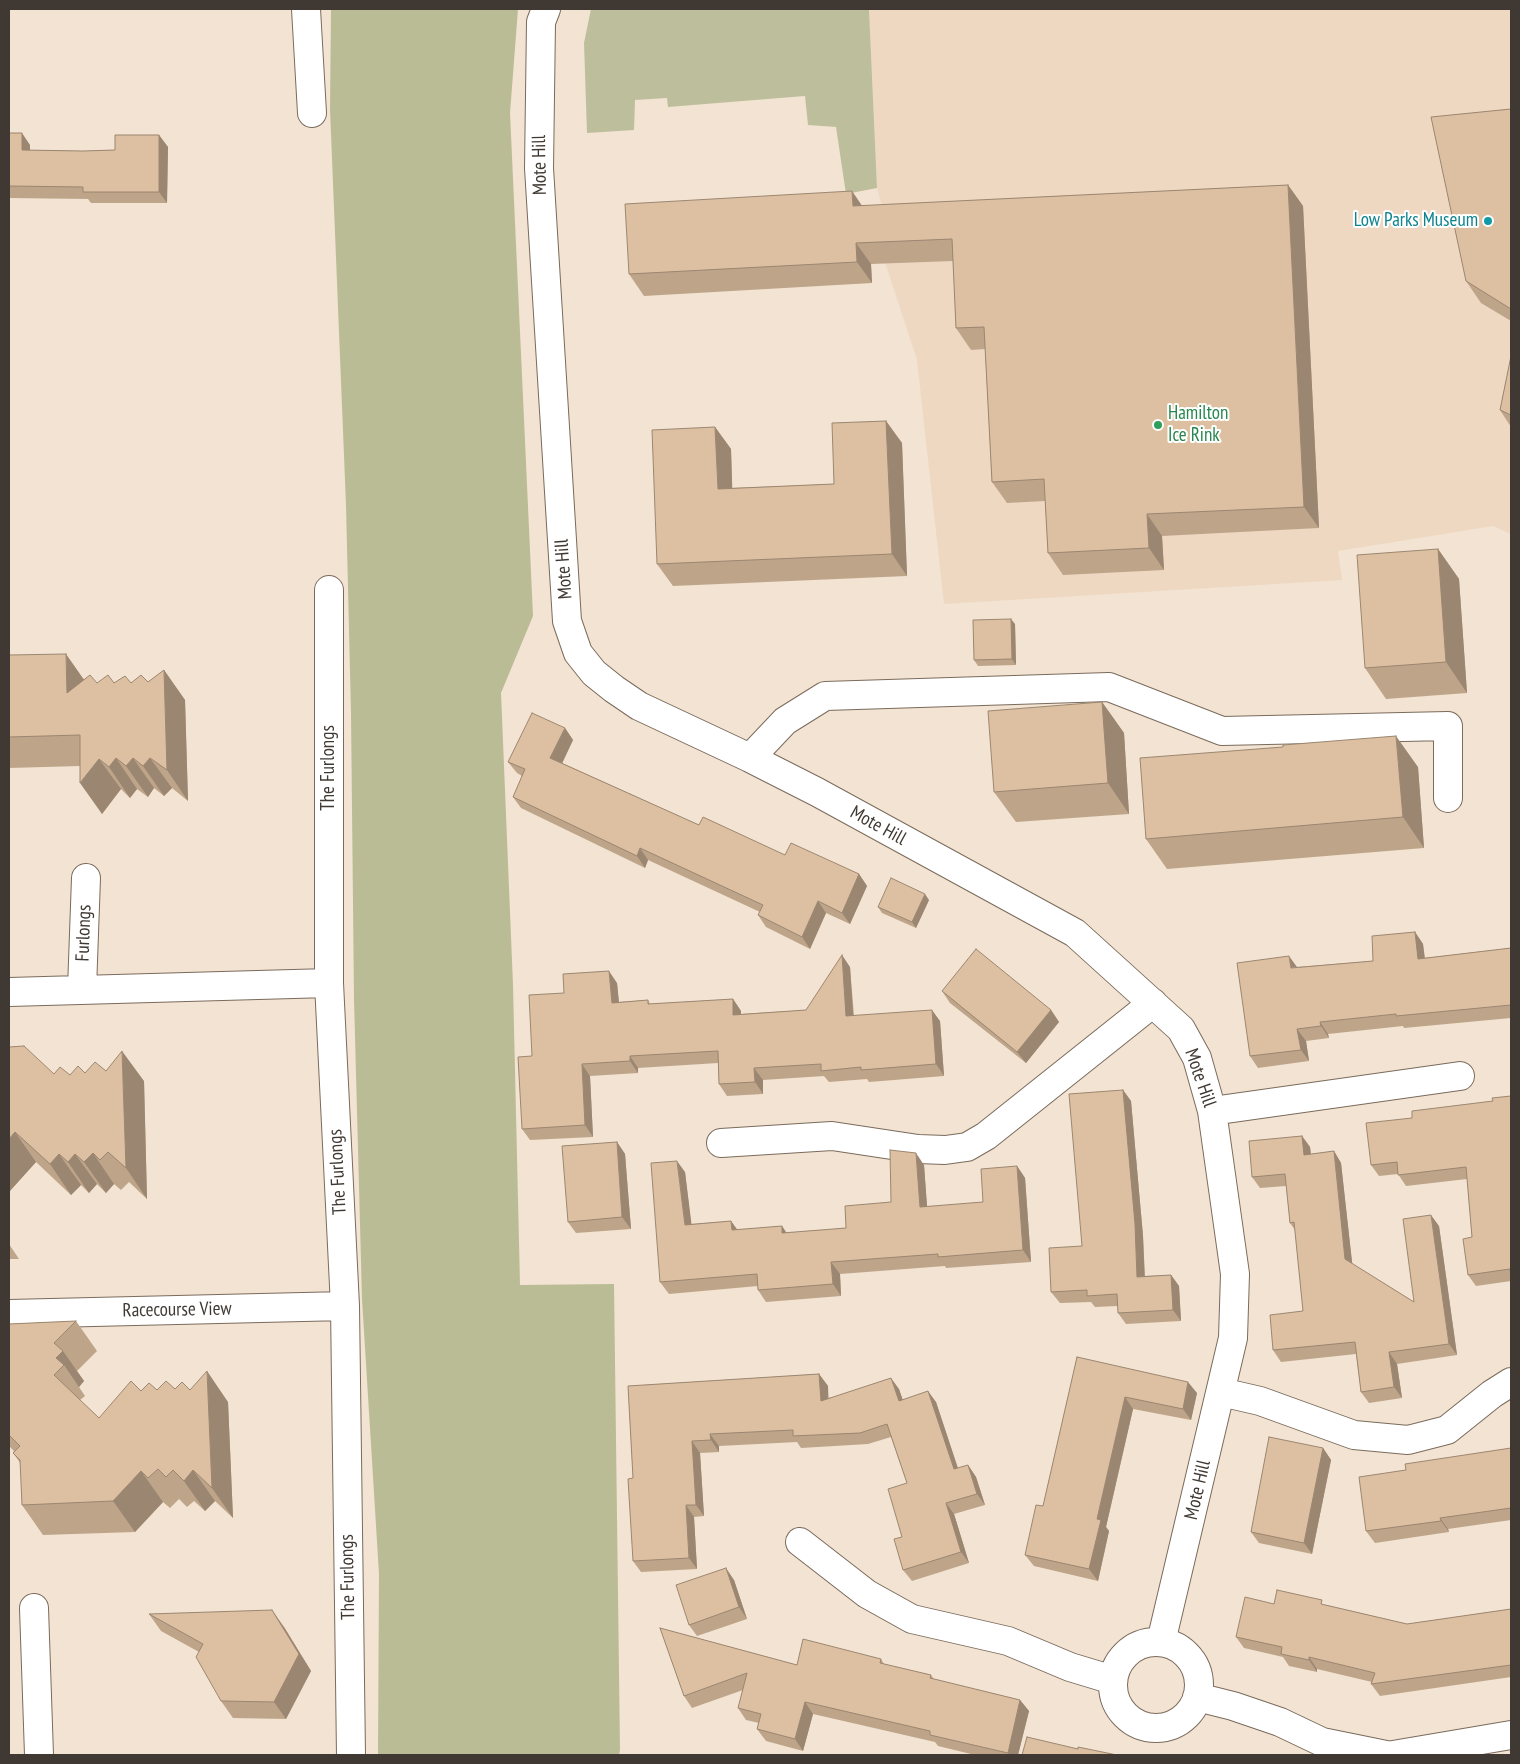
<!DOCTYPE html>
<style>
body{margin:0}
#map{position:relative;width:1520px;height:1764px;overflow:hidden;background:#f3e3d2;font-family:"PT Sans Narrow",sans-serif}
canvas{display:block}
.frame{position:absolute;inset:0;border:10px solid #403933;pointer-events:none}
</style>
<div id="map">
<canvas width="1520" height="1764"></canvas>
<div class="frame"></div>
</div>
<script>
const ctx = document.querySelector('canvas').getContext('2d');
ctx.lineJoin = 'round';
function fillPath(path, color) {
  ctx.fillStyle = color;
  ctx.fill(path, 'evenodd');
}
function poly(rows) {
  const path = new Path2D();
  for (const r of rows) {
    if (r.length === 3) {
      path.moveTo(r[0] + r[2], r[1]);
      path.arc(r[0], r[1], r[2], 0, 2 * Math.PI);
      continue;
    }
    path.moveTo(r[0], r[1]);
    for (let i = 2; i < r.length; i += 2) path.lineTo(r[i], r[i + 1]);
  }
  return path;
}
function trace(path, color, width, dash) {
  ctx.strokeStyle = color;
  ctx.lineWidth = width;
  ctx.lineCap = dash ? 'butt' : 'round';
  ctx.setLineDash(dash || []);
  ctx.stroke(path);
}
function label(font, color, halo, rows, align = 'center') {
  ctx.font = font + ' "PT Sans Narrow",sans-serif';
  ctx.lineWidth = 4;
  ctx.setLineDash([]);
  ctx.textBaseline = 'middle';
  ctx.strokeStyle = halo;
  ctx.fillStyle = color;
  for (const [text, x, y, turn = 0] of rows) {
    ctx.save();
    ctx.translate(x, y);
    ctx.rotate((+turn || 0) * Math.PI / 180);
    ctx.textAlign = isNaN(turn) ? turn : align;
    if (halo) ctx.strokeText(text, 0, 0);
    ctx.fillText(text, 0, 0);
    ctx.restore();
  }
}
const built = poly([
 [869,9,1511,9,1511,534,1493,526,1338,551,1342,580,944,604,917,360,882,253,881,203,877,188]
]);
const green = poly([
 [591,9,869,9,877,188,846,194,836,127,808,125,805,96,668,107,667,98,635,100,634,130,587,133,584,43]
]);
const forest = poly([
 [331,9,518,9,510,113,533,616,501,693,513,985,520,1285,614,1284,620,1750,619,1755,378,1755,379,1574,362,1299,354,999,351,713,346,505,330,109]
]);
const minor = poly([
 [306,9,312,113],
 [546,9,541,22,539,168,567,621,578,653,594,673,614,689,639,706,750,758,817,792,1075,933,1181,1029,1197,1058,1212,1111,1235,1274,1233,1338,1161,1642],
 [329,590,329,983,345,1306,351,1755],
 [750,758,785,721,825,696,1109,687,1222,731,1448,726,1448,798],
 [82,989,86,878],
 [9,992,329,983],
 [1212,1111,1460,1076],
 [721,1143,832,1136,918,1149,945,1150,967,1147,986,1136,1153,1003],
 [9,1314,345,1306],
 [1221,1392,1260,1401,1354,1435,1408,1440,1447,1430,1492,1394,1511,1382],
 [800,1542,867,1594,912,1619,1008,1641,1070,1667,1113,1680],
 [34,1608,39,1755],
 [1156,1685,43],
 [1197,1697,1233,1706,1280,1722,1322,1742,1386,1755],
 [1393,1755,1511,1735]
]);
const wall = poly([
 [1511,109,1511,321,1481,303,1466,281],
 [9,133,30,145,30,150,83,151,115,150,159,135,168,147,167,203,91,203,88,199,9,198],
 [1288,185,1303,206,1319,528,1162,536,1164,570,1063,575,1048,553,1045,501,1007,503,992,482,985,349,971,350,956,328,953,261,871,264,872,283,644,296,629,274,863,206],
 [1511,356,1511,427,1500,410],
 [886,421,902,443,907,576,673,586,657,564,715,427,731,449,732,488,834,484],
 [1438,549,1459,579,1467,693,1386,699,1365,668],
 [1015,624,1016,665,978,666,974,660],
 [9,655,97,683,148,682,164,670,185,700,188,801,172,788,164,796,154,788,148,797,137,789,130,798,121,789,102,814,80,766,9,768],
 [1102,702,1124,733,1129,814,1016,822,994,792],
 [565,728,573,740,562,763,699,825,785,855,859,874,867,886,850,924,826,913,810,949,766,927,758,915,760,912,648,860,645,868,521,808,513,797,522,776,517,773,508,762],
 [1418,767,1424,848,1167,869,1146,839],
 [929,900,916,928,882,913,878,907],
 [1415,932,1423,944,1425,958,1511,948,1511,1018,1404,1028,1403,1026,1328,1034,1329,1038,1306,1041,1309,1061,1258,1068,1250,1056,1297,967,1373,961],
 [850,967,854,1016,940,1021,944,1076,869,1082,867,1079,829,1082,824,1076,763,1080,763,1094,727,1096,719,1084,718,1063,638,1068,638,1073,590,1076,593,1137,530,1140,522,1129,532,1056,564,993,617,983,619,1002,648,1000,650,1004,733,999,741,1011,741,1014,806,1010],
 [942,991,1051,1010,1059,1022,1026,1063,950,1003],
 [9,1047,54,1074,70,1075,85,1073,106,1071,144,1081,147,1199,129,1182,121,1190,114,1184,106,1193,97,1184,89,1193,81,1185,71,1195,36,1162,9,1192],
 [1123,1090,1131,1101,1143,1236,1145,1276,1171,1275,1179,1286,1181,1321,1126,1324,1118,1313,1118,1306,1095,1307,1091,1302,1060,1303,1051,1292,1082,1246],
 [1493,1101,1511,1281,1476,1286,1468,1275,1472,1237,1467,1179,1406,1186,1398,1174,1379,1176,1371,1165,1412,1118],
 [1302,1136,1310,1147,1311,1154,1334,1151,1341,1163,1352,1264,1414,1302,1439,1226,1457,1355,1397,1364,1402,1398,1369,1403,1361,1392,1356,1354,1281,1362,1273,1350,1303,1311,1295,1230,1290,1223,1286,1186,1260,1188,1252,1177],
 [617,1142,625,1154,631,1229,576,1233,568,1222],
 [924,1165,927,1207,983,1202,1017,1166,1025,1178,1031,1262,946,1268,945,1266,840,1274,841,1296,766,1302,758,1290,758,1286,669,1294,660,1282,685,1172,691,1224,731,1221,737,1230,782,1226,786,1233,846,1228,891,1202],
 [9,1244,19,1259,9,1259],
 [76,1321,97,1351,77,1371,84,1381,79,1387,85,1396,80,1400,99,1418,141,1391,175,1389,190,1390,228,1402,233,1518,215,1501,205,1511,194,1501,187,1507,179,1499,170,1508,163,1502,135,1532,43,1535,22,1505,21,1464,13,1453,14,1451,9,1446,9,1324],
 [1077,1357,1197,1393,1191,1420,1133,1409,1106,1527,1109,1531,1098,1581,1034,1566,1025,1555,1043,1506],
 [819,1374,828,1386,828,1398,899,1389,902,1399,936,1402,958,1468,968,1465,976,1477,985,1505,954,1514,969,1563,912,1581,903,1570,902,1537,907,1483,891,1437,868,1444,801,1448,797,1442,719,1446,719,1452,700,1453,704,1516,694,1517,697,1569,641,1572,633,1561,633,1478,628,1386],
 [1323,1448,1331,1460,1312,1554,1259,1543,1251,1532],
 [1511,1448,1511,1520,1448,1529,1449,1532,1375,1543,1366,1531,1406,1470],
 [734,1580,747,1619,697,1636,689,1625],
 [1274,1604,1326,1605,1407,1624,1511,1609,1511,1677,1380,1696,1371,1684,1372,1682,1317,1669,1317,1672,1289,1666,1283,1657,1244,1648,1236,1637],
 [149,1614,284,1627,311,1671,286,1719,233,1718,221,1701,199,1652,161,1631],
 [660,1628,797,1665,881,1659,884,1664,931,1675,934,1679,1020,1700,1029,1711,1018,1755,975,1755,938,1746,935,1742,813,1714,803,1751,766,1741,757,1729,759,1723,746,1720,738,1708,743,1690,692,1708,684,1696]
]);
const shadedWall = poly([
 [22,133,30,145,30,161,22,150],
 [159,135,168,147,167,203,159,192],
 [1288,185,1303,206,1319,528,1304,507],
 [852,191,867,213,853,206],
 [856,243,871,264,872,283,857,262],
 [886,421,902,443,907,576,892,554],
 [715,427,731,449,733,511,718,489],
 [1147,514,1162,536,1164,570,1149,548],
 [1438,549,1459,579,1467,693,1446,662],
 [1011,619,1015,624,1016,665,1012,659],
 [66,654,87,684,67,693],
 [164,670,185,700,188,801,167,770],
 [1102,702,1124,733,1129,814,1108,783],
 [565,728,573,740,559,770,550,758],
 [1396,736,1418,767,1424,848,1403,817],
 [116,758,137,789,130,798,109,767],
 [133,758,154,788,148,797,126,766],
 [150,758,172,788,164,796,143,766],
 [99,759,121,789,102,814,80,783],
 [640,848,648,860,645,868,637,856],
 [859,874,867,886,850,924,842,913],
 [925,894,929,900,916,928,912,922],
 [818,901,826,913,810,949,802,937],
 [1415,932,1423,944,1426,971,1418,959],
 [842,955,850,967,854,1028,846,1016],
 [1289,956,1297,967,1291,968],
 [609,971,617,983,620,1014,612,1003],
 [733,999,741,1011,741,1027,733,1015],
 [932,1010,940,1021,944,1076,936,1064],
 [1051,1010,1059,1022,1026,1063,1017,1052],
 [1320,1022,1328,1034,1329,1038,1321,1026],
 [1297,1029,1306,1041,1309,1061,1301,1050],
 [122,1051,144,1081,147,1199,126,1168],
 [630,1056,638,1068,638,1073,630,1061],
 [582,1064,590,1076,593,1137,585,1125],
 [754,1068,763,1080,763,1094,755,1082],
 [1123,1090,1131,1101,1143,1236,1145,1288,1137,1277],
 [15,1132,36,1162,9,1192,9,1139],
 [1302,1136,1310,1147,1312,1166,1304,1155],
 [617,1142,625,1154,631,1229,622,1217],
 [1334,1151,1341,1163,1353,1270,1345,1259],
 [93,1153,114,1184,106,1193,84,1162],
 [916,1153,924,1165,928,1219,920,1207],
 [59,1154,81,1185,71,1195,50,1164],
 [75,1154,97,1184,89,1193,68,1162],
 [677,1161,685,1172,693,1236,685,1225],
 [1017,1166,1025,1178,1031,1262,1023,1250],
 [1431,1215,1439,1226,1457,1355,1449,1344],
 [731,1221,739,1232,732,1230],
 [782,1226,790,1238,782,1233],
 [831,1262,840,1274,841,1296,833,1284],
 [1171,1275,1179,1286,1181,1321,1173,1310],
 [63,1351,84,1381,79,1387,64,1365,56,1358],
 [1389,1352,1397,1364,1402,1398,1394,1387],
 [207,1371,228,1402,233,1518,212,1488],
 [819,1374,828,1386,829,1412,821,1401],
 [891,1378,899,1389,907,1412,899,1401],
 [1188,1382,1197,1393,1191,1420,1183,1409],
 [928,1391,936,1402,962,1481,954,1469],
 [1125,1397,1133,1409,1106,1527,1109,1531,1098,1581,1089,1569,1097,1519],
 [710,1434,719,1446,719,1452,711,1440],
 [692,1441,700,1453,704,1516,696,1505],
 [1323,1448,1331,1460,1312,1554,1304,1543],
 [968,1465,976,1477,985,1505,977,1494],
 [193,1470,215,1501,205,1511,184,1481],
 [141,1471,163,1502,135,1532,113,1501],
 [946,1503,954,1514,969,1563,961,1552],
 [686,1505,694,1517,697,1569,689,1558],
 [1440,1518,1448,1529,1449,1532,1441,1521],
 [726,1568,734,1580,747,1619,739,1607],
 [272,1610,284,1627,311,1671,286,1719,274,1702],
 [1309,1657,1317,1669,1317,1672,1309,1660],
 [1020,1700,1029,1711,1018,1755,1009,1755,1008,1753],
 [805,1702,813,1714,803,1751,795,1739]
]);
const building = poly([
 [1511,109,1511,309,1466,281,1431,117,1511,109],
 [9,133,22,133,22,150,83,151,115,150,115,135,159,135,159,192,83,192,83,187,9,186,9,133],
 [1288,185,1304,507,1147,514,1149,548,1048,553,1044,479,992,482,984,327,956,328,952,239,856,243,857,262,629,274,625,204,852,191,853,206,1288,185],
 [1511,356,1511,415,1500,410,1511,356],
 [886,421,892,554,657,564,652,430,715,427,718,489,834,484,832,423,886,421],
 [1438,549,1446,662,1365,668,1357,555,1438,549],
 [1011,619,1012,659,974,660,973,620,1011,619],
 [66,654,67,693,90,675,97,683,108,675,114,683,125,676,131,683,141,675,148,682,164,670,167,770,150,758,143,766,133,758,126,766,116,758,109,767,99,759,80,783,80,735,9,737,9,655,66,654],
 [1102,702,1108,783,994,792,988,711,1102,702],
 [532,713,565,728,550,758,699,825,703,817,785,855,791,843,859,874,842,913,818,901,802,937,758,915,763,905,640,848,637,856,513,797,525,769,508,762,532,713],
 [1396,736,1403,817,1146,839,1140,758,1283,747,1283,745,1396,736],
 [891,878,925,894,912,922,878,907,891,878],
 [1415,932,1418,959,1511,948,1511,1005,1396,1016,1396,1014,1320,1022,1321,1026,1297,1029,1301,1050,1250,1056,1237,963,1289,956,1291,968,1373,961,1372,936,1415,932],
 [976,949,1051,1010,1017,1052,942,991,976,949],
 [842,955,846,1016,932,1010,936,1064,861,1070,861,1067,821,1071,821,1064,754,1068,755,1082,719,1084,718,1051,630,1056,630,1061,582,1064,585,1125,522,1129,518,1057,532,1056,529,995,564,993,563,974,609,971,612,1003,648,1000,648,1004,733,999,733,1015,806,1010,842,955],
 [24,1046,54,1074,60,1067,70,1075,78,1066,85,1073,95,1062,106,1071,122,1051,126,1168,108,1152,100,1160,93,1153,84,1162,75,1154,68,1162,59,1154,50,1164,15,1132,9,1139,9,1047,24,1046],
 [1123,1090,1135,1224,1137,1277,1171,1275,1173,1310,1118,1313,1117,1294,1087,1296,1087,1290,1051,1292,1049,1248,1082,1246,1069,1094,1123,1090],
 [1511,1096,1511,1281,1510,1269,1468,1275,1463,1239,1472,1237,1466,1167,1398,1175,1397,1162,1371,1165,1366,1123,1412,1118,1412,1111,1493,1101,1492,1098,1511,1096],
 [1302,1136,1304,1155,1334,1151,1345,1259,1414,1302,1403,1219,1431,1215,1449,1344,1389,1352,1394,1387,1361,1392,1355,1342,1273,1350,1270,1315,1303,1311,1294,1222,1290,1223,1285,1174,1252,1177,1249,1141,1302,1136],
 [617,1142,622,1217,568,1222,562,1146,617,1142],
 [890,1150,916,1153,920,1207,983,1202,981,1169,1017,1166,1023,1250,938,1257,938,1254,831,1262,833,1284,758,1290,757,1274,660,1282,651,1163,677,1161,685,1225,731,1221,732,1230,782,1226,782,1233,846,1228,845,1206,891,1202,890,1150],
 [76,1321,54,1343,63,1351,56,1358,64,1365,54,1375,99,1418,131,1381,141,1391,149,1383,157,1390,166,1381,175,1389,182,1382,190,1390,207,1371,212,1488,193,1470,184,1481,173,1470,166,1477,158,1469,148,1478,141,1471,113,1501,22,1505,20,1460,13,1453,20,1446,9,1435,9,1324,76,1321],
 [1077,1357,1188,1382,1183,1409,1125,1397,1097,1519,1101,1520,1089,1569,1025,1555,1036,1505,1043,1506,1077,1357],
 [819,1374,821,1401,891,1378,899,1401,928,1391,954,1469,968,1465,977,1494,946,1503,961,1552,903,1570,894,1539,902,1537,888,1489,907,1483,887,1424,860,1433,793,1436,793,1430,710,1434,711,1440,692,1441,696,1505,686,1505,689,1558,633,1561,628,1479,633,1478,628,1386,819,1374],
 [1269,1437,1323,1448,1304,1543,1251,1532,1269,1437],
 [1511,1448,1511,1508,1440,1518,1441,1521,1366,1531,1359,1477,1406,1470,1405,1464,1511,1448],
 [726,1568,739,1607,689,1625,676,1585,726,1568],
 [1277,1590,1322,1600,1321,1604,1407,1624,1511,1609,1511,1665,1371,1684,1375,1673,1309,1657,1309,1660,1281,1654,1282,1647,1236,1637,1245,1597,1274,1604,1277,1590],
 [272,1610,299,1654,274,1702,221,1701,196,1657,203,1644,149,1614,272,1610],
 [660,1628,797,1665,803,1639,881,1659,880,1663,931,1675,930,1678,1020,1700,1008,1753,930,1735,930,1731,805,1702,795,1739,757,1729,761,1714,738,1708,747,1673,684,1696,660,1628],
 [1027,1737,1078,1749,1078,1747,1117,1755,1022,1755,1027,1737]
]);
const markers = [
 [1488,221,5,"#0f9aa8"],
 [1158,425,5,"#2e9e5b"]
];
const streetNames = [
 ["Mote Hill",540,165,-91],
 ["Mote Hill",564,569,-94],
 ["The Furlongs",329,768,-90],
 ["Mote Hill",878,826,29],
 ["Furlongs",84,933,-88],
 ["Mote Hill",1200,1078,71],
 ["The Furlongs",338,1172,-93],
 ["Racecourse View",177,1310,-1],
 ["Mote Hill",1198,1490,-77],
 ["The Furlongs",348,1577,-91]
];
const cultureNames = [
 ["Low Parks Museum",1478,221]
];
const leisureNames = [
 ["Hamilton",1168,414],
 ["Ice Rink",1168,436]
];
fillPath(built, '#eed8c2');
fillPath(green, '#bdbf9c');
fillPath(forest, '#babc95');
trace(minor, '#7a6b5c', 30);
trace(minor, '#fff', 28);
fillPath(wall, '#bea58a');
fillPath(shadedWall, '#9b8671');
fillPath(building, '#ddc0a1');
trace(building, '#9b8671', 1);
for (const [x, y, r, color] of markers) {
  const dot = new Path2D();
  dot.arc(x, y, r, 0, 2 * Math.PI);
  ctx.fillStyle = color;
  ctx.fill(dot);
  trace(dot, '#fff', 2);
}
label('19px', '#403933', '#fff', streetNames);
label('19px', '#0d838f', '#fff', cultureNames, 'right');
label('19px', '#27864d', '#fff', leisureNames, 'left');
</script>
